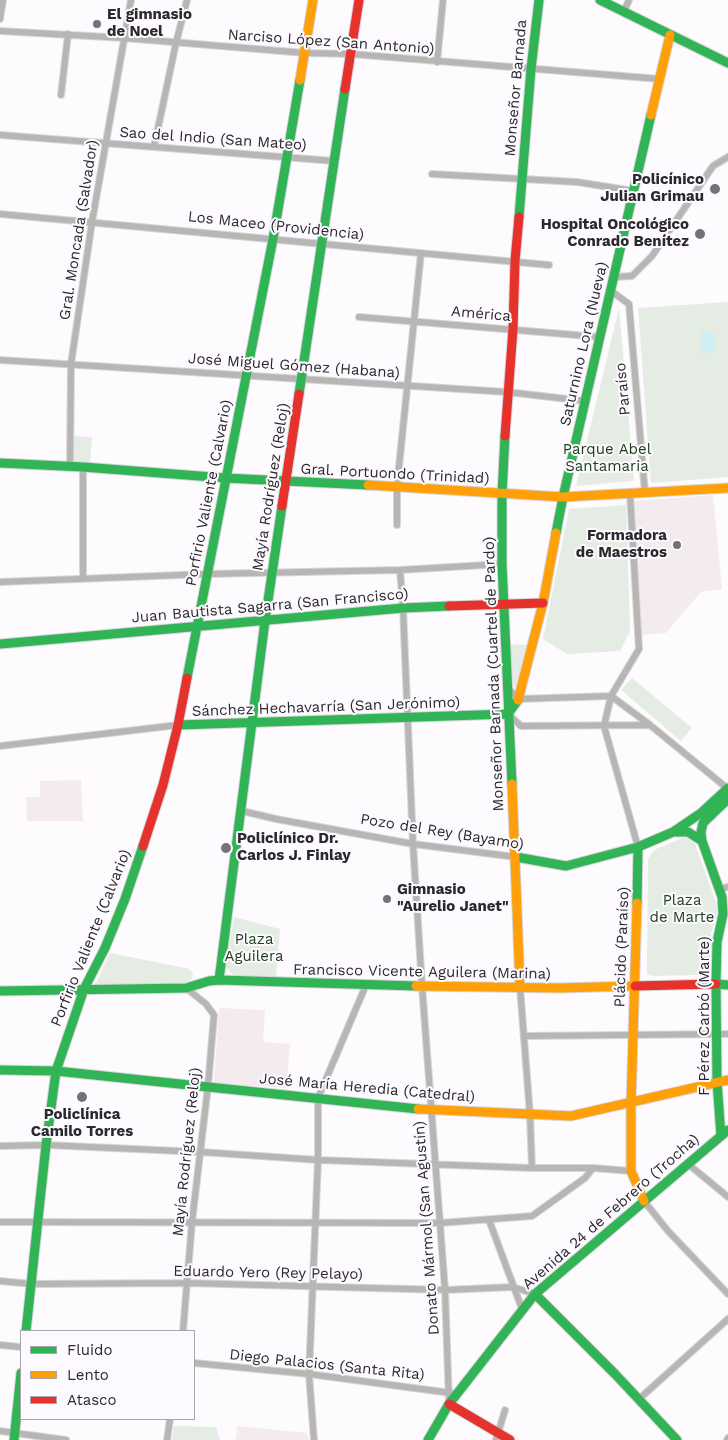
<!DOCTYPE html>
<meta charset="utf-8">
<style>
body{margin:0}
#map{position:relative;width:728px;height:1440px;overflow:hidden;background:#fdfbfe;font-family:"Work Sans",sans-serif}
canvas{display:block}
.legend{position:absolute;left:20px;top:1330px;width:175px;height:90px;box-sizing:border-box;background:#fdfaff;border:1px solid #a9a6ab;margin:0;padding:6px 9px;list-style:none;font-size:15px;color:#2c292e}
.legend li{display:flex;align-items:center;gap:10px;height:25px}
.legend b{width:25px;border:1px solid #a9a6ab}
</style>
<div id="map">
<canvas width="728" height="1440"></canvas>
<ul class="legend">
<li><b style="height:6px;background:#30b455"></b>Fluido</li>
<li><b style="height:6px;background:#ff9f0a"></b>Lento</li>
<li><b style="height:6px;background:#e5322d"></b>Atasco</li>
</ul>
</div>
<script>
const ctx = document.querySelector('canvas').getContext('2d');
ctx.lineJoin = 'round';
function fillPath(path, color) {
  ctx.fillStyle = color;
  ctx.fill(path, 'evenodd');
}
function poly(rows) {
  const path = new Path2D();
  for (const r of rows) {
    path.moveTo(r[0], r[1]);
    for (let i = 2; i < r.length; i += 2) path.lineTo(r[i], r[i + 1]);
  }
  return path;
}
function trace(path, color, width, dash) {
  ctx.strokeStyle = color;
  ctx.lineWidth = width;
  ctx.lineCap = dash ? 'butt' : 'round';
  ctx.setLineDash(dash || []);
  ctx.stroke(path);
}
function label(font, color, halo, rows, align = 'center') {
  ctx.font = font + ' "Work Sans",sans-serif';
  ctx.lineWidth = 4;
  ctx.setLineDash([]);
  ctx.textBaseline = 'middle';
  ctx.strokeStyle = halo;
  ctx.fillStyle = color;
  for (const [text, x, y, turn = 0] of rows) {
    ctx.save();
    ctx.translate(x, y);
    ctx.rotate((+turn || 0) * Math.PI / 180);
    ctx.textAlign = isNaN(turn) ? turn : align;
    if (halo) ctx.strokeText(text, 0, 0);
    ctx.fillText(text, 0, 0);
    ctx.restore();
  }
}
const education = poly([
 [713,495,722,589,701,592,666,633,642,635,633,501],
 [81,780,83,821,27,821,26,797,40,797,40,781],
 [219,1008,265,1010,263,1042,290,1044,286,1088,214,1083],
 [237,1426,307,1433,309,1440,233,1440,236,1439]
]);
const green = poly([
 [728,302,728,477,651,483,638,308],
 [619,308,634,481,576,486],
 [73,436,92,437,90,464,72,463],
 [626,505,630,631,620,651,567,654,543,639,569,509],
 [507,644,528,645,518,685,515,687,511,686],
 [632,678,692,728,681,741,621,690],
 [682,838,687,838,695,844,717,905,717,915,711,933,712,946,709,966,706,971,699,975,652,976,647,974,648,859,654,850],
 [234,917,280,929,276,979,234,976,226,967],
 [110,953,190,969,193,974,191,980,175,987,95,985],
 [174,1426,216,1427,220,1440,172,1440]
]);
const water = poly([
 [714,331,716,351,702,353,700,332]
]);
const street = poly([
 [624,11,629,0],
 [0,19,3,0],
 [0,31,124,38,305,53,351,54,660,79],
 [437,62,443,0],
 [61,95,68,34],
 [0,135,334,161],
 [154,147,176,43,187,0],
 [432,174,577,182,634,191],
 [0,214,549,265],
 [614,277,632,276,652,256,713,166,728,157],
 [611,291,629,304,645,493],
 [359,317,600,337],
 [0,360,507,392,585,401],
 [70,466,71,364,92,222,131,0],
 [83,467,83,578],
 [630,494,639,649,611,696,604,726,638,847],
 [397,525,397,486,421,253],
 [400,570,403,608,413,844,422,986,445,1290,449,1402],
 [0,582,207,574,400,570,502,564],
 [507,687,519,699,611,696,650,725,728,789],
 [508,714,521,726,650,725],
 [0,746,178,725],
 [242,811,276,819,413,844,516,857],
 [720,889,728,887],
 [520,987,530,1115,532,1168],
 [524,1036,728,1034],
 [0,1146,46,1145,201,1152,318,1160,532,1168,593,1168,631,1171],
 [688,1164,728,1197],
 [644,1201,668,1231,728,1294],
 [489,1220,522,1309],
 [0,1222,440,1223,532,1216,585,1178,593,1168],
 [0,1281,32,1284,187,1283,445,1290,513,1287,535,1294],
 [183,1331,192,1222,208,1086,214,1015,206,1004,186,988],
 [0,1345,21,1347],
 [194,1363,309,1374,451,1393],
 [639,1399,728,1319],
 [0,1431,66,1440],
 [167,1440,170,1419],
 [314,1440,309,1374,318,1160,318,1098,366,985],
 [496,1440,505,1410],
 [727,1440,728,1438]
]);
const fast = poly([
 [600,0,728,63],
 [519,217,531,69,539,0],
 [299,394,345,89],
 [505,436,502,494,502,564,512,784],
 [0,463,83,467,225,478,368,485],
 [556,533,563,497,651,115],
 [0,644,403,608,449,606],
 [187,678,273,239,300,80],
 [178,725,508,714,518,700],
 [673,832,688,832,702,841,722,897,723,914,717,942,716,984,717,1082,721,1136],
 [702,841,701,832,703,823,728,799],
 [516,857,566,866,638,847],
 [637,903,638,847,673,832,701,813,728,788],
 [219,980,265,621,282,506],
 [716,984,728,985],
 [0,991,186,988,209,981,219,980,416,986],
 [0,1070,56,1071,418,1109],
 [535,1294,615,1374,677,1440],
 [26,1331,46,1145,56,1071,84,989,105,948,125,899,143,846],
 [14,1440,21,1373],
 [428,1440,449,1404,535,1294,728,1130]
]);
const slow = poly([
 [300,80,313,0],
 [651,115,670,35],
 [368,485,563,497,728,488],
 [518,700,543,603,556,533],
 [512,784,520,987],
 [637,903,631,1104,631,1171,644,1201],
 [416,986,560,988,635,986],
 [418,1109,571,1116,728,1080]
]);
const jam = poly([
 [345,89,359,0],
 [505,436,513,329,515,261,519,217],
 [282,506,299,394],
 [449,606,543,603],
 [143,846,163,785,178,725,187,678],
 [635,986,716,984],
 [449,1404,510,1440]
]);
const markers = [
 [97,24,5,"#757277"],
 [715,189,6,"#757277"],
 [700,234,6,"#757277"],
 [677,545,5,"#757277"],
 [226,848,6,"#757277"],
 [387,899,5,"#757277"],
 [82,1097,6,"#757277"]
];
const poiNames = [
 ["El gimnasio",107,15],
 ["de Noel",107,32],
 ["Policínico",704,180,"right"],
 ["Julian Grimau",704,197,"right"],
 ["Hospital Oncológico",689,225,"right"],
 ["Conrado Benítez",689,242,"right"],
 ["Formadora",667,536,"right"],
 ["de Maestros",667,553,"right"],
 ["Policlínico Dr.",237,839],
 ["Carlos J. Finlay",237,856],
 ["Gimnasio",397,890],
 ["\"Aurelio Janet\"",397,907],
 ["Policlínica",82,1115,"center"],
 ["Camilo Torres",82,1132,"center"]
];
const streetNames = [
 ["Narciso López (San Antonio)",331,42,4],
 ["Monseñor Barnada",516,88,-85],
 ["Sao del Indio (San Mateo)",213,139,4],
 ["Los Maceo (Providencia)",276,226,6],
 ["Gral. Moncada (Salvador)",79,230,-81],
 ["América",481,314,5],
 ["Saturnino Lora (Nueva)",584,344,-77],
 ["José Miguel Gómez (Habana)",294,366,4],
 ["Paraíso",623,389,-95],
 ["Gral. Portuondo (Trinidad)",395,474,3],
 ["Mayía Rodríguez (Reloj)",271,487,-81],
 ["Porfirio Valiente (Calvario)",209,493,-79],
 ["Juan Bautista Sagarra (San Francisco)",270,606,-5],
 ["Monseñor Barnada (Cuartel de Pardo)",494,674,-92],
 ["Sánchez Hechavarría (San Jerónimo)",326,707,-2],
 ["Pozo del Rey (Bayamo)",442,832,9],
 ["Porfirio Valiente (Calvario)",91,938,-68],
 ["Plácido (Paraíso)",622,947,-88],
 ["Francisco Vicente Aguilera (Marina)",422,972,1],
 ["F Pérez Carbó (Marte)",705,1016,-90],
 ["José María Heredia (Catedral)",367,1088,5],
 ["Mayía Rodríguez (Reloj)",187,1152,-84],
 ["Avenida 24 de Febrero (Trocha)",611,1212,-41],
 ["Donato Mármol (San Agustín)",427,1228,-94],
 ["Eduardo Yero (Rey Pelayo)",268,1273,1],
 ["Diego Palacios (Santa Rita)",327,1365,6]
];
const parkNames = [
 ["Parque Abel",607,450],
 ["Santamaria",607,467],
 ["Plaza",682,901],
 ["de Marte",682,918],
 ["Plaza",254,940],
 ["Aguilera",254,957]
];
fillPath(education, '#f4ebee');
fillPath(green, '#e4ece3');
fillPath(water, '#d2eef5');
trace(street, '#d7d6d8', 8);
trace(fast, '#d7d6d8', 11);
trace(slow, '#d7d6d8', 11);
trace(jam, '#d7d6d8', 11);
trace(street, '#b8b6b5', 6);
trace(fast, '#30b455', 9);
trace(slow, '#ff9f0a', 9);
trace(jam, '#e5322d', 9);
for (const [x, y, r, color] of markers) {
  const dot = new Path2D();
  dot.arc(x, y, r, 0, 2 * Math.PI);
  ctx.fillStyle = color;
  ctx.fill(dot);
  trace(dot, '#fdfaff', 2);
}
label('bold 15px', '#2c292e', '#fdfaff', poiNames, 'left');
label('15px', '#2c292e', '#fdfaff', streetNames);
label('15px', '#1e401b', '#fdfaff', parkNames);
</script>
